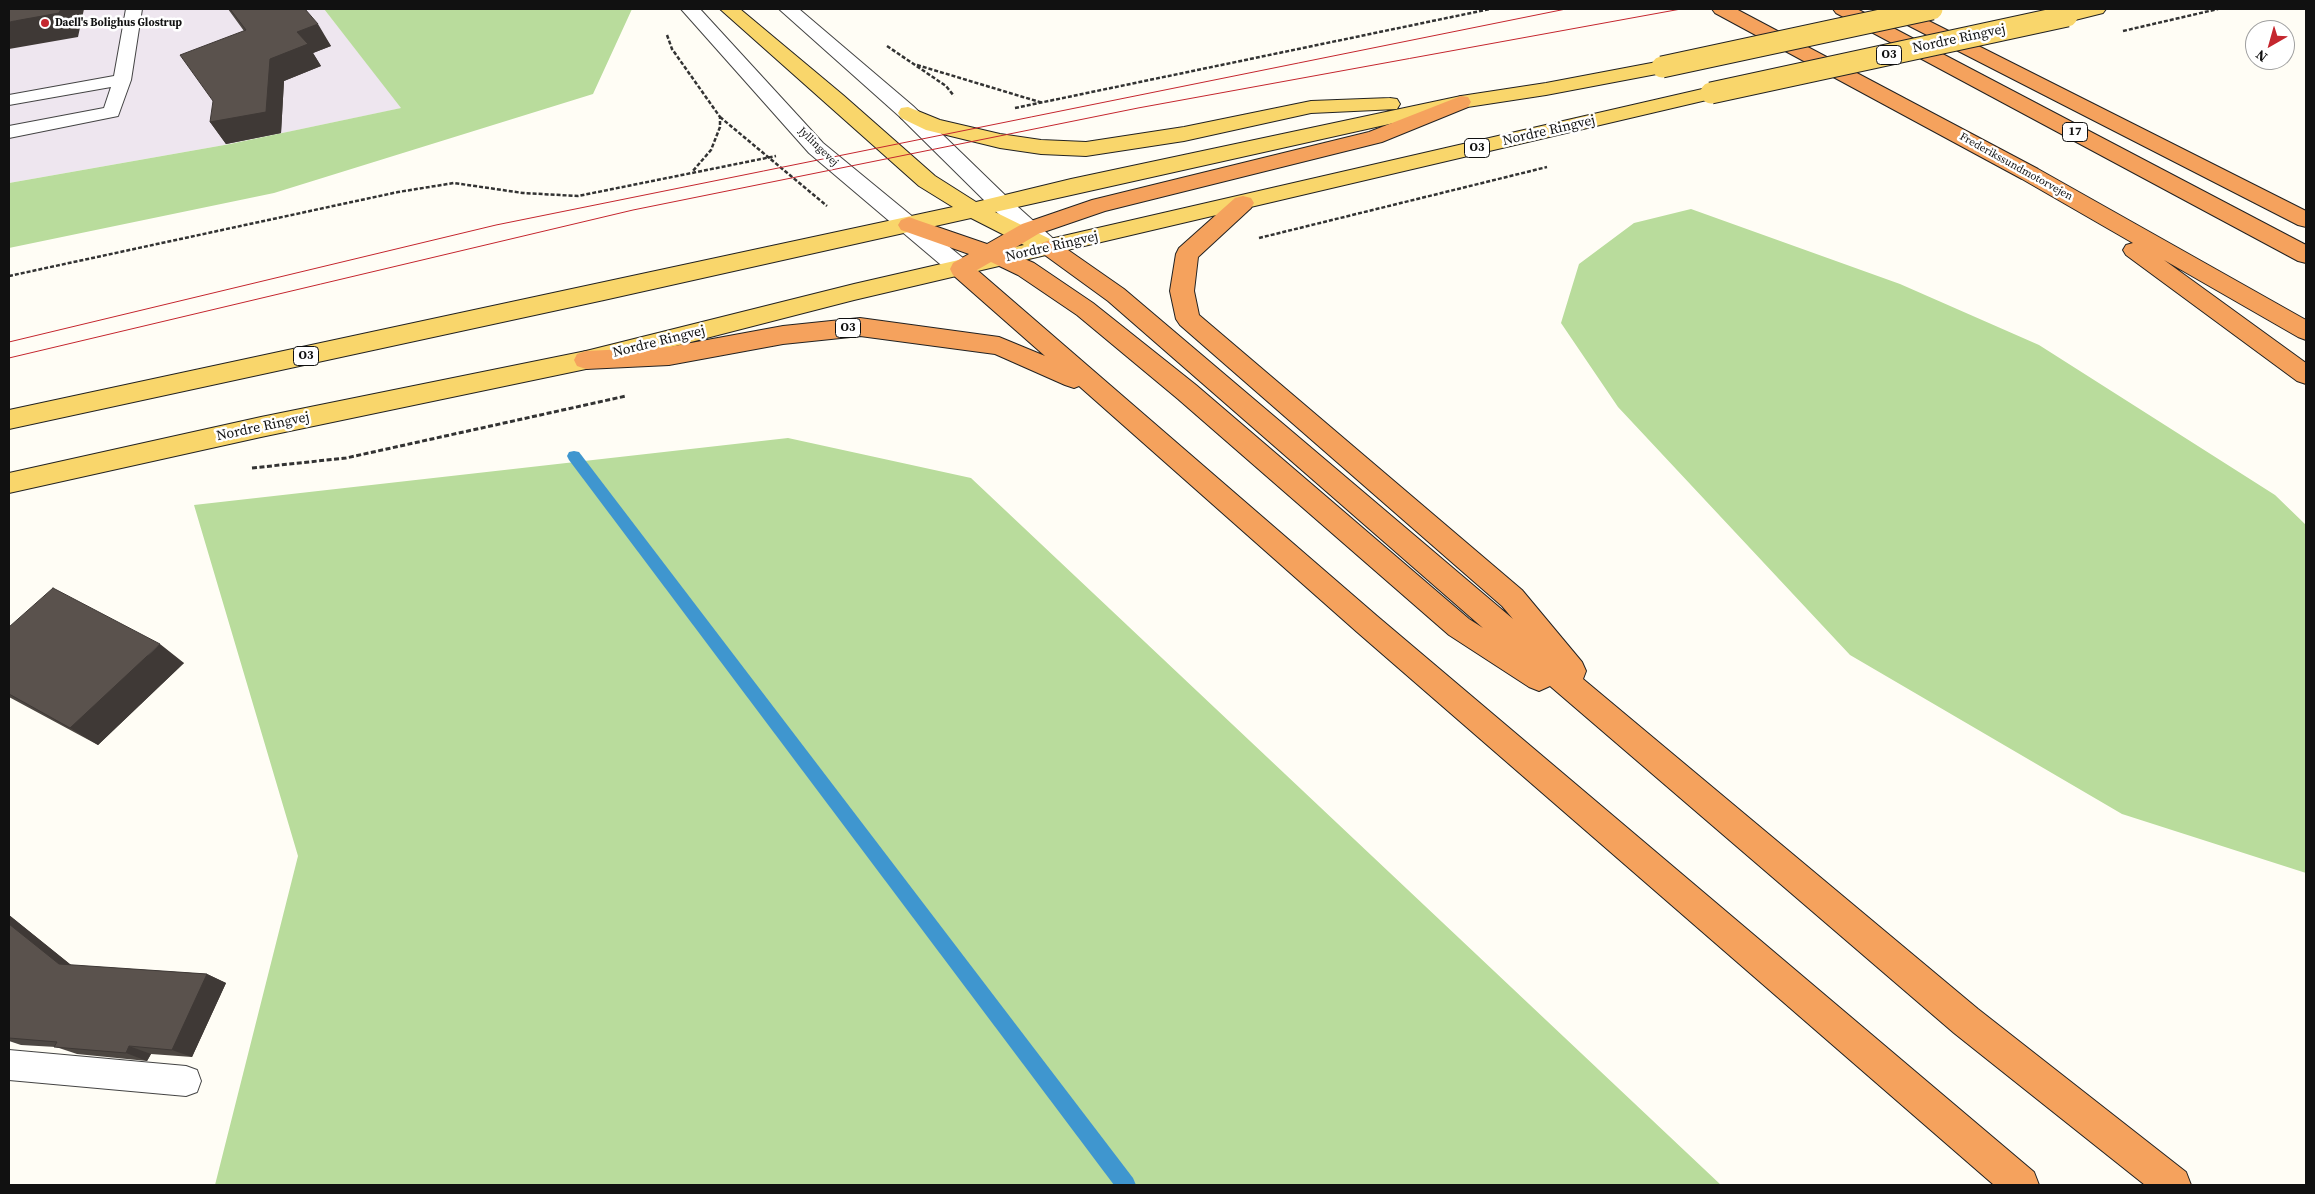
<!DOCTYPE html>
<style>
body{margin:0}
#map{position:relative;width:2315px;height:1194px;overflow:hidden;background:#fffdf5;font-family:"Source Serif 4",serif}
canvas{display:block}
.frame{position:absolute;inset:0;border:10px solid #111;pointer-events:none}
.north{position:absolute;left:2245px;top:20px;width:50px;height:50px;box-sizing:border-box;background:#fff;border:1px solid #a0a0a0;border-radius:50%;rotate:218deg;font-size:14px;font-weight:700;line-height:20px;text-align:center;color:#111}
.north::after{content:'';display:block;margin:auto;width:18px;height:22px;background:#c4262e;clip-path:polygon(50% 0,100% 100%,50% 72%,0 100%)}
</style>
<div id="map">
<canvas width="2315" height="1194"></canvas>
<div class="frame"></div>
<div class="north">N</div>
</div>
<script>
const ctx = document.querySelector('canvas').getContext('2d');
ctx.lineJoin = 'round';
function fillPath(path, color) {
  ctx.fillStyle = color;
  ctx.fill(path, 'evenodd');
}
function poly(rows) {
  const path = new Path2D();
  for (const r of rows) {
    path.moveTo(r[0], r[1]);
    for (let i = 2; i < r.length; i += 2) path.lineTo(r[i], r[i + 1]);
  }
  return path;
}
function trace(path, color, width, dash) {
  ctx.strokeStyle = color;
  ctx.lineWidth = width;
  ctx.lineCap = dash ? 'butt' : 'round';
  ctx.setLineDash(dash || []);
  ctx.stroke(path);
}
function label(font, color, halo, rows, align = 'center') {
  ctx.font = font + ' "Source Serif 4",serif';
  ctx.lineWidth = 5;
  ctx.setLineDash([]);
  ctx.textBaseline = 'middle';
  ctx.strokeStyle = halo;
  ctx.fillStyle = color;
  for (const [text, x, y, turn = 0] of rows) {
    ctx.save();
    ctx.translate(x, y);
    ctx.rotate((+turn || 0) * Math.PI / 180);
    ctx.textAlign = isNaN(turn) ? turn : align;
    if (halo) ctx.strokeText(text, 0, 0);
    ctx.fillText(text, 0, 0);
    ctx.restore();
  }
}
const industrial = poly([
 [9,9,324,9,402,108,230,144,9,183]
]);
const forest = poly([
 [324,9,632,9,593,94,274,193,9,248,9,183,230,144,401,108],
 [1691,209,1900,284,2039,345,2275,495,2306,525,2306,873,2122,814,1850,655,1618,407,1561,323,1579,264,1634,223],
 [788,438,971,478,1721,1185,215,1185,298,856,194,505]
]);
const stream = poly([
 [574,451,579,452,1133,1178,1136,1185,1114,1185,569,460,567,456,569,452,574,451]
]);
const pathFar1 = poly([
 [2123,31,2218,9],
 [667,35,672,49,720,117,720,127,711,150,692,172],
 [887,46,946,86,954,96],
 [917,65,1043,103],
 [1015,108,1490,9],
 [720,117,827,206],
 [1259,238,1547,167],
 [9,276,398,192,454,183,523,193,578,196,776,156]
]);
const path = poly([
 [252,468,346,458,626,396]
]);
const service = poly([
 [126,9,142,9,131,80,118,116,9,138,9,126,104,108,111,87,9,105,9,95,114,76,126,9],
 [9,1050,186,1066,197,1070,201,1081,197,1092,186,1096,9,1080,9,1050]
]);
const tertiary = poly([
 [681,9,700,9,823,143,969,263,972,269,969,275,961,277,953,275,809,153,681,9],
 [779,9,799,9,913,106,1008,198,1058,243,1061,248,1058,253,1050,256,1042,253,992,208,899,116,779,9]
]);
const primary = poly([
 [720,9,740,9,843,95,935,176,976,202,1071,179,1461,96,1546,83,1662,61,1669,63,1672,67,1669,71,1662,73,1546,95,1461,108,995,212,1050,239,1711,87,1718,89,1721,93,1718,97,1711,99,854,300,586,369,261,437,9,493,9,473,261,417,586,351,854,284,1024,245,971,218,604,300,9,429,9,410,953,207,919,186,720,9],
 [2073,9,2106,9,2103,13,2067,22,2060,20,2057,16,2060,12,2073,9],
 [1390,98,1397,99,1400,104,1397,109,1311,113,1184,141,1086,156,1041,154,1000,148,926,130,901,118,898,113,901,108,908,107,940,120,1000,134,1041,140,1086,142,1184,127,1311,101,1390,98]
]);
const motorway = poly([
 [1712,9,1736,9,2038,169,2306,320,2306,340,2298,337,2164,260,2306,363,2306,384,2297,381,2126,255,2123,250,2126,245,2133,243,2022,179,1715,13,1712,9],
 [1833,9,1857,9,2306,245,2306,263,2298,261,1836,13,1833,9],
 [1881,9,1905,9,2306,211,2306,227,2298,225,1884,13,1881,9],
 [1461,96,1468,97,1471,102,1468,107,1382,142,1105,211,1038,234,1008,252,1034,263,1093,303,1196,385,1469,619,1483,628,1108,301,1042,253,1039,248,1042,243,1050,240,1058,243,1124,289,1513,619,1502,606,1180,325,1176,319,1170,291,1176,254,1179,248,1235,198,1243,196,1251,198,1254,203,1251,208,1198,257,1194,291,1199,315,1522,590,1582,662,1586,671,1583,679,1978,1009,2186,1172,2191,1185,2145,1185,1954,1033,1550,686,1539,691,1529,687,1449,635,1178,399,1077,315,1018,275,991,262,977,270,1377,616,2034,1172,2039,1185,1994,1185,1357,632,1079,386,1074,388,1065,385,995,354,860,336,783,344,669,365,586,369,577,366,574,360,577,354,586,351,669,347,783,326,860,318,999,337,1045,356,953,275,950,269,953,263,969,254,901,230,898,225,901,220,909,217,917,220,987,244,1022,224,1092,200,1369,132,1461,96]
]);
const tram = poly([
 [9,342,496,225,1566,9],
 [9,358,633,210,1138,108,1681,9]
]);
const primaryBridge = poly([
 [1662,67,1932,9],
 [1711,93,2067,16]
]);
const wall = poly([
 [228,9,305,9,331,46,313,53,321,66,284,81,281,133,226,144,210,122,244,31],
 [9,627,184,663,98,745,9,697],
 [9,915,71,965,207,974,226,983,192,1057,151,1054,147,1061,77,1054,56,1047,21,1045,9,1041]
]);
const shadedWall = poly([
 [61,9,84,9,78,37,9,49,9,22],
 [318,24,331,46,313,53,321,66,284,81,281,133,226,144,210,122,270,59,297,32],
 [160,644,184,663,98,745,70,728],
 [9,915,81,973,59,964,9,924],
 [207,974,226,983,192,1057,172,1050],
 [129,1046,151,1054,147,1061,126,1053]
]);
const building = poly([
 [9,9,61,9,59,13,9,22,9,9],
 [230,9,305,9,318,24,297,32,308,44,270,59,266,112,210,122,213,101,180,55,246,30,230,9],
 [53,588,160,644,70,728,9,694,9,627,53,588],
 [9,924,59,964,207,974,172,1050,129,1046,126,1053,54,1047,57,1042,9,1038,9,924]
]);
const markers = [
 [45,23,5,"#c4262e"]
];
const farPoinames = [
 ["Daell's Bolighus Glostrup",55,23]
];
const farStreetnames = [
 ["Jyllingevej",818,147,44],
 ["Frederikssundmotorvejen",2016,167,29]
];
const shields = [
 [1889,55,25],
 [2075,132,25],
 [1477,148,25],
 [848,328,25],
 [306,356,25]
];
const shieldNames = [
 ["O3",1889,55],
 ["17",2075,132],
 ["O3",1477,148],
 ["O3",848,328],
 ["O3",306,356]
];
const streetNames = [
 ["Nordre Ringvej",1959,39,-12],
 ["Nordre Ringvej",1549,131,-13],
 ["Nordre Ringvej",1052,247,-13],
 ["Nordre Ringvej",659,342,-14],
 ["Nordre Ringvej",263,427,-12]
];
fillPath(industrial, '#eee6ef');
fillPath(forest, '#b9dc9c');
fillPath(stream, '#3f96cf');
trace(service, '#444', 2);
trace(tertiary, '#444', 2);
trace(primary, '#222', 2);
trace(motorway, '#222', 2);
trace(pathFar1, '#333', 2.5, [4, 2]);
trace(path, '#333', 3, [5, 2.5]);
fillPath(service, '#fff');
fillPath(tertiary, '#fff');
fillPath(primary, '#f9d66b');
fillPath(motorway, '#f5a25d');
trace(tram, '#c4262e', 1);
trace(primaryBridge, '#222', 23, []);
trace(primaryBridge, '#f9d66b', 21);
fillPath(wall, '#4d4742');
fillPath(shadedWall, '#3f3936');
fillPath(building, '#5a524d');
trace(building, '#3f3936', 1);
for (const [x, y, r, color] of markers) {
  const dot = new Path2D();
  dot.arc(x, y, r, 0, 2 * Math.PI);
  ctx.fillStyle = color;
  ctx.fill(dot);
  trace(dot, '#fff', 2);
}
label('bold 11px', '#111', '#fff', farPoinames, 'left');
label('11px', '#111', '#fff', farStreetnames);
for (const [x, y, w] of shields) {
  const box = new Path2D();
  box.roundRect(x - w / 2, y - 9.5, w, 19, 4);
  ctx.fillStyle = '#fff';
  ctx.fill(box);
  trace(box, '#111', 1);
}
label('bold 12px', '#111', null, shieldNames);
label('14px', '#111', '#fff', streetNames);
</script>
